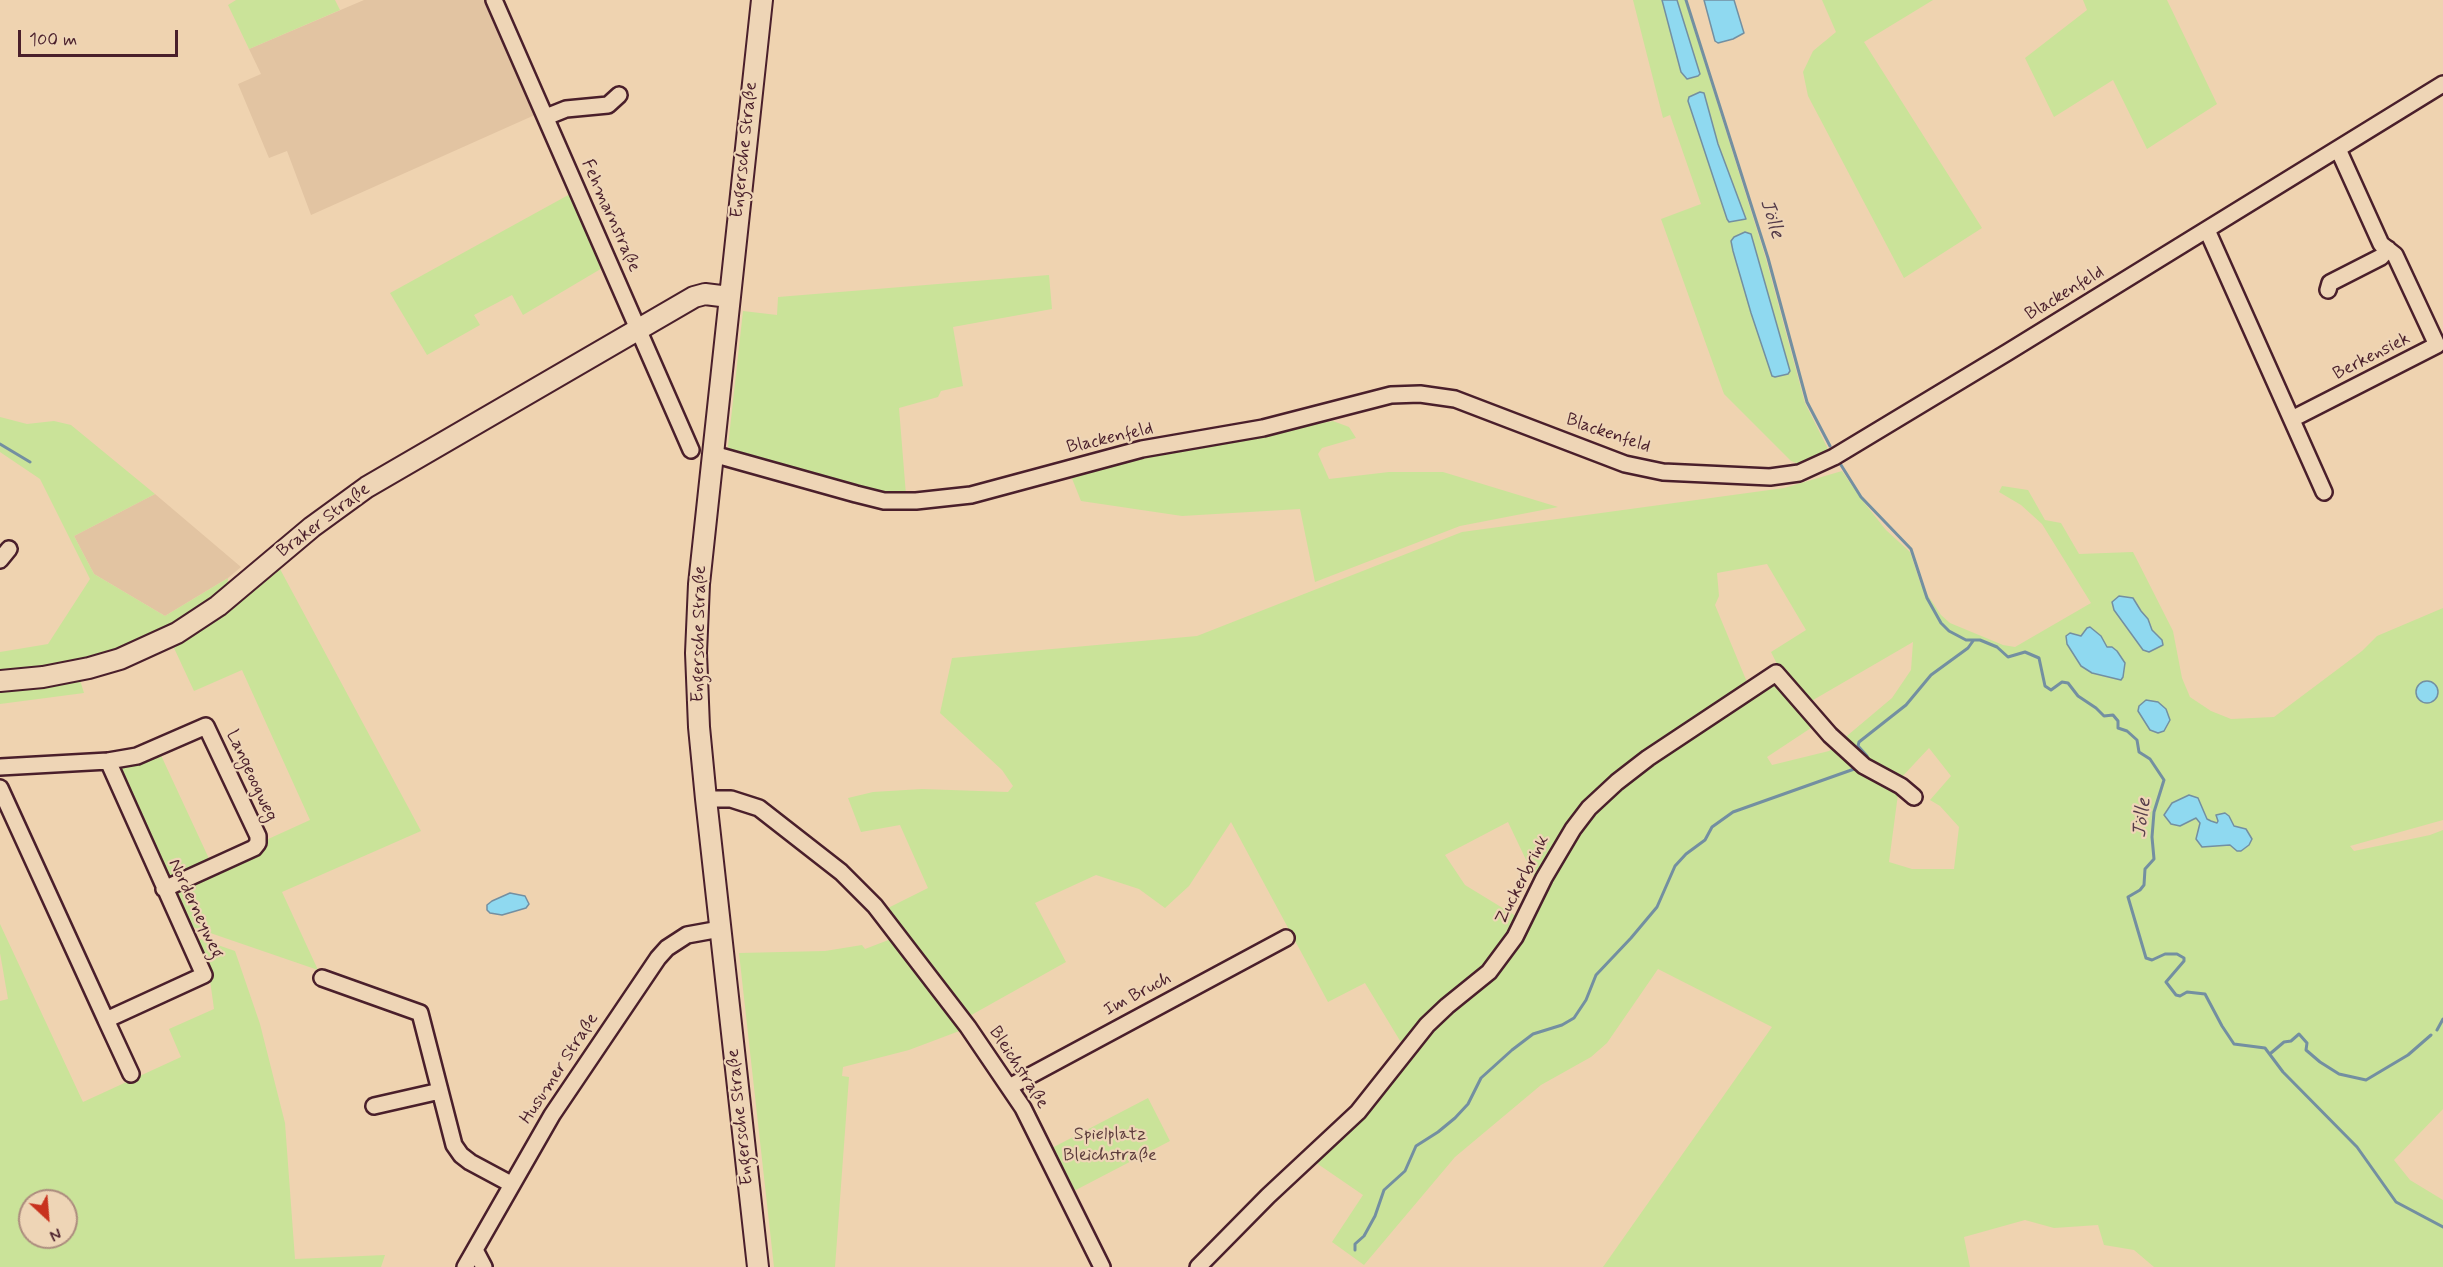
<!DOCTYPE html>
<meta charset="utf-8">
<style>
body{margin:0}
#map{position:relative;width:2443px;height:1267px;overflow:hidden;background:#efd3b0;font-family:Mynerve,sans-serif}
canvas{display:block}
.north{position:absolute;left:18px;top:1189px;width:60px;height:60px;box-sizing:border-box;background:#eed5b6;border:2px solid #ac8c7e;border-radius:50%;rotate:154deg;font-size:16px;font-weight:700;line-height:24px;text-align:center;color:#4a1f2b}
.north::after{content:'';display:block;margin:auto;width:21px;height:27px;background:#c8321e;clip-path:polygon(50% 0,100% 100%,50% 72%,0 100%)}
.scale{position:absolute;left:18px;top:30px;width:160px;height:27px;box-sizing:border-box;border:3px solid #4a1f2b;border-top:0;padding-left:8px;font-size:18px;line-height:21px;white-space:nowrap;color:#4a1f2b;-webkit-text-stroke:4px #eed5b6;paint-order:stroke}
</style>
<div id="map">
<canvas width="2443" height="1267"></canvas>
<div class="north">N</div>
<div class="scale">100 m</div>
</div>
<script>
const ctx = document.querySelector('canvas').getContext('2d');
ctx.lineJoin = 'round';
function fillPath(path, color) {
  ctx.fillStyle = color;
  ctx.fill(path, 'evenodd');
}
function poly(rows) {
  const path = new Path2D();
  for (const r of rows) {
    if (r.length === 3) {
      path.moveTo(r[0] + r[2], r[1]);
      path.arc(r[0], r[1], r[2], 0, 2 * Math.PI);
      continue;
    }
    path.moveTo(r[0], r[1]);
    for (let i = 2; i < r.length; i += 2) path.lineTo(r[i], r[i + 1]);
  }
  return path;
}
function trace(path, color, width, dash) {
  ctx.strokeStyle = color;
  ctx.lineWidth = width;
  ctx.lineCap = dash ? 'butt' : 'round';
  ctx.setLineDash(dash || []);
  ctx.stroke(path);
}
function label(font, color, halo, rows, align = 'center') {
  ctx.font = font + ' Mynerve,sans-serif';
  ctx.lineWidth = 4.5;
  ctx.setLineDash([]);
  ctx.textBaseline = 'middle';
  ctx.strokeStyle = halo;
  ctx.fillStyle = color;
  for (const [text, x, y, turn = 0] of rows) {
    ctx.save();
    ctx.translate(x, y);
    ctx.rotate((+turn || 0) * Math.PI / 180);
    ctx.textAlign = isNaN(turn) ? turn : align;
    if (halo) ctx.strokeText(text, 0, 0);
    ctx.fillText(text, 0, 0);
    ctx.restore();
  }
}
const built = poly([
 [364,0,486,0,537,114,311,215,287,151,269,158,238,84,261,74,249,49],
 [155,494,241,567,228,578,165,616,94,574,74,536]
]);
const green = poly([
 [236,0,335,0,340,10,249,49,228,5],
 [1633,0,1685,0,1766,259,1805,403,1828,449,1801,465,1791,461,1724,394,1661,219,1701,204,1670,115,1663,118],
 [1822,0,1933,0,1864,42,1982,228,1904,278,1808,96,1803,72,1813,51,1836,32],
 [2083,0,2167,0,2217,104,2147,149,2113,80,2054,117,2025,58,2087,10],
 [572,193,604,267,523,315,512,295,474,315,480,325,427,355,390,293],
 [1049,275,1052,309,953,327,963,386,941,391,938,397,899,408,906,495,886,496,730,452,728,446,743,311,777,315,778,297],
 [0,417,27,424,54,421,71,425,155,494,74,536,94,574,165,616,228,578,227,591,203,608,144,642,64,666,0,673,0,652,48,644,90,579,40,479,0,452],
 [1333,421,1349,427,1356,438,1322,448,1318,454,1329,479,1389,472,1443,472,1558,507,1460,526,1315,582,1300,509,1182,516,1081,501,1071,476,1142,456],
 [1842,471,1862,500,1886,530,1910,552,1921,585,1941,615,1950,623,2003,645,2015,647,2091,603,2042,524,2021,505,1999,492,2002,486,2028,490,2045,520,2061,523,2079,554,2133,552,2173,631,2182,678,2190,697,2211,711,2231,719,2274,717,2362,651,2377,636,2443,608,2443,820,2350,846,2354,851,2430,835,2443,830,2443,1109,2394,1160,2410,1180,2443,1200,2443,1267,2154,1267,2134,1250,2104,1245,2098,1225,2054,1228,2025,1220,1964,1237,1970,1267,1603,1267,1772,1027,1658,969,1607,1043,1591,1057,1541,1085,1455,1157,1364,1265,1332,1242,1363,1195,1312,1160,1405,1059,1402,1044,1365,983,1328,1002,1231,822,1189,886,1165,908,1139,889,1096,875,1035,903,1066,962,966,1018,886,909,928,888,900,825,861,832,848,798,873,792,922,789,1008,792,1013,786,1002,770,940,713,952,658,1197,636,1462,532,1784,488],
 [1767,564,1806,630,1771,652,1780,670,1749,687,1715,605,1719,596,1717,573],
 [1913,642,1911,670,1892,698,1829,751,1772,765,1767,757,1814,726,1808,703],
 [1929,748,1951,776,1930,800,1940,806,1959,827,1954,869,1912,869,1889,862,1900,779],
 [1508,822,1538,885,1519,918,1465,885,1445,855],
 [280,569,421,831,282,892,318,970,187,925,174,898,178,888,268,846,266,840,310,820,242,670,194,691,174,648,231,610],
 [80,680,84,693,0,704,0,690],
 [159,751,211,863,171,879,165,877,115,771,119,765],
 [0,924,83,1102,181,1057,169,1029,214,1009,209,973,192,936,235,951,260,1024,285,1123,295,1259,385,1255,381,1267,0,1267,0,1001,8,999,0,953],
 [30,1201,66,1201,66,1237,30,1237],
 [891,939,962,1030,909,1050,843,1067,842,1076,849,1077,835,1267,774,1267,739,953,825,951,862,945,865,949],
 [1148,1098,1170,1141,1072,1192,1050,1149]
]);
const water = poly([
 [1662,0,1677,0,1700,74,1698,76,1687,79,1681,72,1662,0],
 [1704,0,1734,0,1744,33,1733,39,1718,43,1715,41,1704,0],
 [1700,92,1704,93,1718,144,1746,219,1729,222,1727,219,1688,101,1689,97,1700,92],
 [1745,232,1751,234,1790,371,1788,374,1775,377,1772,376,1751,313,1733,251,1731,241,1734,237,1745,232],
 [2119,596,2133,598,2141,611,2148,619,2152,630,2162,640,2163,645,2149,652,2143,650,2114,610,2112,602,2119,596],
 [2090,627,2101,636,2107,647,2112,647,2117,651,2125,663,2123,677,2121,680,2092,673,2081,666,2067,644,2066,636,2070,633,2081,636,2087,628,2090,627],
 [2427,692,11],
 [2146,700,2158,702,2166,709,2170,720,2164,731,2158,733,2150,730,2138,711,2139,706,2146,700],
 [2189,795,2198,798,2207,819,2211,821,2217,823,2218,821,2216,815,2225,813,2229,816,2234,826,2246,829,2252,839,2249,845,2241,851,2237,851,2230,845,2202,847,2196,839,2200,823,2196,818,2180,826,2171,824,2164,815,2172,803,2189,795],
 [510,893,525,896,529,904,526,908,502,915,490,913,487,910,487,905,492,901,510,893]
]);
const stream = poly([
 [1686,0,1768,258,1807,402,1830,446],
 [0,444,30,462],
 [1841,465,1861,497,1911,549,1927,598,1941,623,1949,631,1966,640,1980,640,1997,647,2008,657,2025,652,2039,658,2045,686,2051,690,2062,682,2068,683,2078,696,2096,708,2104,716,2113,715,2118,721,2118,728,2127,731,2137,740,2139,752,2150,759,2164,780,2154,812,2152,837,2154,859,2145,869,2144,885,2140,890,2128,897,2146,958,2152,960,2165,954,2177,954,2184,958,2184,961,2166,982,2176,995,2180,996,2187,992,2205,994,2222,1026,2234,1044,2265,1048,2283,1072,2357,1147,2396,1202,2443,1227],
 [1867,762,1867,756,1858,746,1859,742,1906,705,1931,675,1968,648,1973,641],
 [2437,1030,2443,1019],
 [2271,1053,2284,1042,2291,1041,2299,1034,2307,1043,2306,1050,2320,1062,2339,1074,2366,1080,2408,1055,2431,1035],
 [1355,1250,1355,1244,1364,1236,1375,1216,1384,1190,1405,1171,1416,1146,1438,1132,1455,1118,1468,1104,1481,1078,1512,1050,1533,1034,1562,1025,1574,1018,1586,1000,1596,975,1631,938,1657,907,1675,866,1686,854,1705,840,1712,827,1733,812,1857,768]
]);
const minor = poly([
 [494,0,691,450],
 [546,117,566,109,608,105,619,95],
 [2207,230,2324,492],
 [2328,290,2330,283,2381,257,2388,249],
 [2292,419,2437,345,2395,255,2381,244,2338,149],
 [713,454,856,494,884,501,916,501,971,495,1142,449,1263,428,1391,395,1420,394,1455,399,1625,464,1663,472,1770,477,1799,473,1834,457,2008,352,2443,84],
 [0,560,9,549],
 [0,767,108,761,137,756,206,726,258,836,258,843,254,848,164,889],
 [0,788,106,1020,204,975,108,761],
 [706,799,731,799,759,808,841,872,875,906,968,1027,1023,1108,1102,1267],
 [322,978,420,1013,454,1145,461,1155,470,1162,511,1184],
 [106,1020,131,1074],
 [1009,1087,1286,938],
 [374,1106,440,1091],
 [475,1250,484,1267],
 [465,1267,552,1115,658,958,667,948,687,935,720,929],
 [1198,1267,1268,1196,1358,1112,1427,1025,1447,1006,1489,972,1515,937,1544,878,1573,829,1589,808,1617,782,1648,758,1776,673,1830,735,1864,766,1901,786,1914,797]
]);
const major = poly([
 [0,681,43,677,89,668,120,659,177,633,218,606,312,527,367,487,694,297,705,294,729,297],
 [758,1267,706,799,699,727,696,653,699,584,762,0]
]);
const streetNames = [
 ["Engersche Straße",745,150,-84],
 ["Fehmarnstraße",610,216,66],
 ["Blackenfeld",2065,294,-31],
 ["Berkensiek",2372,357,-27],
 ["Blackenfeld",1608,434,19],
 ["Blackenfeld",1110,439,-13],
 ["Braker Straße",324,521,-37],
 ["Engersche Straße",700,634,-89],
 ["Langeoogweg",251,776,65],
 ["Zuckerbrink",1523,880,-63],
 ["Norderneyweg",195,909,65],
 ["Im Bruch",1138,995,-28],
 ["Bleichstraße",1018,1068,57],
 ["Husumer Straße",560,1069,-57],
 ["Engersche Straße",741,1117,-96]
];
const parkNames = [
 ["Spielplatz",1110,1135],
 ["Bleichstraße",1110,1156]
];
const waterNames = [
 ["Jölle",1771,219,72],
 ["Jölle",2143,818,-83]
];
fillPath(built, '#e2c4a2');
fillPath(green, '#cae399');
fillPath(water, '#8fd9f0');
trace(water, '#738fa1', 1.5);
trace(stream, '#738fa1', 3);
trace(minor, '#4a1f2b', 20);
trace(major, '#4a1f2b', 24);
trace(minor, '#eed5b6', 15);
trace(major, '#eed5b6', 20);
label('18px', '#4a1f2b', '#eed5b6', streetNames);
label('18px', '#5d3c3c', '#eed5b6', parkNames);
label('italic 20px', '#543b49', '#eed5b6', waterNames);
</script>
